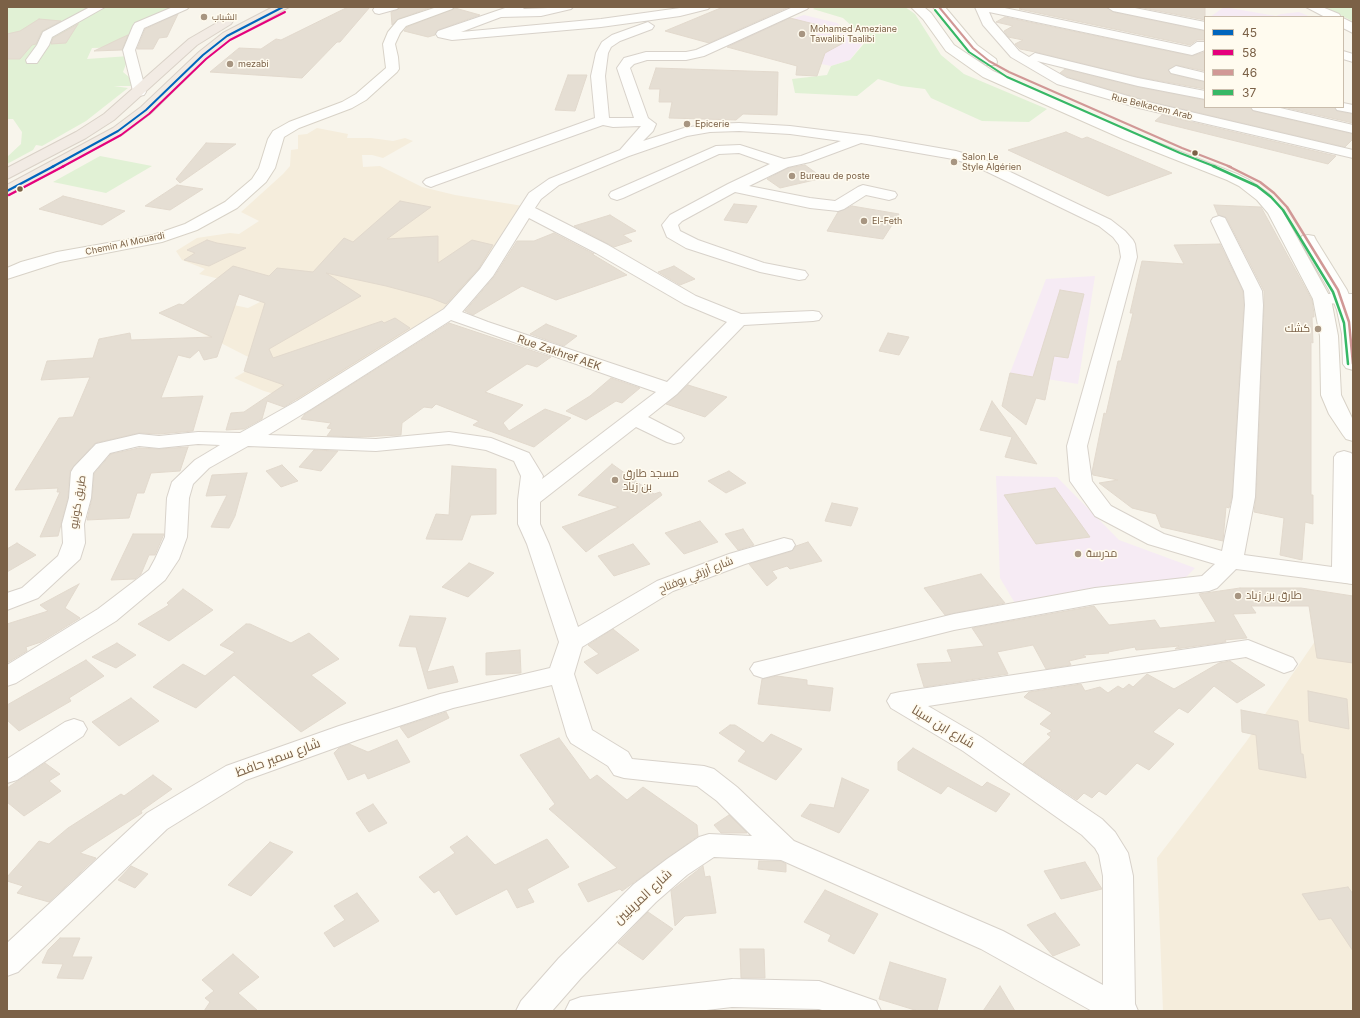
<!DOCTYPE html>
<meta charset="utf-8">
<style>
body{margin:0}
#map{position:relative;width:1360px;height:1018px;overflow:hidden;background:#f8f5ec;font-family:Inter,sans-serif}
canvas{display:block}
.frame{position:absolute;inset:0;border:8px solid #7b6147;pointer-events:none}
.legend{position:absolute;left:1204px;top:16px;width:140px;height:92px;box-sizing:border-box;background:#fffbef;border:1px solid #cabdac;margin:0;padding:5px 7px;list-style:none;font-size:12px;color:#7b6147}
.legend li{display:flex;align-items:center;gap:8px;height:20px}
.legend b{width:20px;border:1px solid #cabdac}
</style>
<div id="map">
<canvas width="1360" height="1018"></canvas>
<div class="frame"></div>
<ul class="legend">
<li><b style="height:5px;background:#0065bd"></b>45</li>
<li><b style="height:5px;background:#e5007d"></b>58</li>
<li><b style="height:5px;background:#d19896"></b>46</li>
<li><b style="height:5px;background:#37b866"></b>37</li>
</ul>
</div>
<script>
const ctx = document.querySelector('canvas').getContext('2d');
ctx.lineJoin = 'round';
function fillPath(path, color) {
  ctx.fillStyle = color;
  ctx.fill(path, 'evenodd');
}
function poly(rows) {
  const path = new Path2D();
  for (const r of rows) {
    path.moveTo(r[0], r[1]);
    for (let i = 2; i < r.length; i += 2) path.lineTo(r[i], r[i + 1]);
  }
  return path;
}
function trace(path, color, width, dash) {
  ctx.strokeStyle = color;
  ctx.lineWidth = width;
  ctx.lineCap = dash ? 'butt' : 'round';
  ctx.setLineDash(dash || []);
  ctx.stroke(path);
}
function label(font, color, halo, rows, align = 'center') {
  ctx.font = font + ' Inter,Cairo,sans-serif';
  ctx.lineWidth = 3;
  ctx.setLineDash([]);
  ctx.textBaseline = 'middle';
  ctx.strokeStyle = halo;
  ctx.fillStyle = color;
  for (const [text, x, y, turn = 0] of rows) {
    ctx.save();
    ctx.translate(x, y);
    ctx.rotate((+turn || 0) * Math.PI / 180);
    ctx.textAlign = isNaN(turn) ? turn : align;
    if (halo) ctx.strokeText(text, 0, 0);
    ctx.fillText(text, 0, 0);
    ctx.restore();
  }
}
const residential = poly([
 [317,128,348,134,347,138,371,138,393,141,405,138,413,141,383,158,372,155,362,155,363,167,380,166,422,187,455,195,523,206,460,300,307,403,264,391,234,378,260,363,168,316,200,298,248,308,278,293,199,274,205,269,182,260,176,251,197,238,230,233,239,234,259,221,241,212,283,174,290,166,291,150,298,149,298,135,307,134],
 [1344,599,1353,601,1353,1011,1163,1011,1157,858,1246,742]
]);
const education = poly([
 [1224,7,1276,16,1281,14,1299,12,1311,17,1210,17],
 [804,15,837,23,862,44,850,60,831,66,729,45,772,25],
 [1095,276,1078,384,1010,373,1046,279],
 [996,476,1057,477,1119,540,1195,568,1184,579,1099,587,1016,605,1000,578]
]);
const green = poly([
 [7,7,180,7,139,29,127,47,92,48,87,59,129,56,123,72,135,82,132,86,114,86,128,88,86,121,42,146,36,145,33,150,7,164,7,157,21,144,22,132,13,119,7,119],
 [816,7,905,7,915,14,941,55,964,74,1047,109,1029,122,982,121,931,98,925,89,901,86,878,79,857,96,795,93,792,79,827,75,831,66,850,60,867,40,843,18,813,9],
 [1325,7,1353,7,1353,22,1352,21],
 [100,156,152,166,106,193,53,182]
]);
const building = poly([
 [348,7,370,7,340,42,337,42,302,78,210,72,239,48,261,49,276,39,281,40,348,7],
 [400,7,432,7,398,19,392,25,391,12,397,10,400,7],
 [723,7,789,7,709,43,665,31,723,7],
 [1024,7,1106,7,1113,12,1205,31,1205,40,1197,40,1190,45,1019,9,1024,7],
 [1138,7,1205,7,1205,20,1138,7],
 [455,8,480,15,438,30,435,35,428,37,404,31,407,27,455,8],
 [178,14,167,37,159,38,153,49,137,49,145,29,178,14],
 [1005,17,1192,56,1205,52,1205,71,1176,65,1168,70,1171,74,1205,82,1205,89,1138,77,1035,52,1020,49,1015,44,1023,40,1008,37,1004,31,1013,26,996,22,1005,17],
 [790,18,826,27,811,34,845,42,825,53,817,76,796,75,797,66,727,47,790,18],
 [39,19,61,21,42,31,36,44,32,45,20,59,7,59,7,34,20,31,39,19],
 [78,24,66,43,51,44,53,38,78,24],
 [128,35,122,50,94,51,119,39,128,35],
 [656,68,778,72,777,115,743,114,736,120,669,118,672,102,659,102,660,89,649,89,656,68],
 [1065,69,1138,87,1205,100,1205,107,1250,107,1253,111,1353,134,1353,139,1345,147,1148,101,1068,77,1060,73,1065,69],
 [568,75,587,75,575,111,555,110,568,75],
 [1283,107,1334,107,1337,111,1353,114,1353,123,1283,107],
 [1162,115,1336,156,1328,164,1155,121,1162,115],
 [1066,132,1082,139,1087,137,1172,173,1108,196,1008,150,1066,132],
 [206,143,236,144,180,183,176,179,206,143],
 [805,165,823,178,780,188,767,179,788,168,805,165],
 [177,185,203,189,170,210,145,206,177,185],
 [63,196,125,211,102,225,39,209,63,196],
 [400,201,431,207,387,239,438,236,438,263,472,240,493,245,479,268,446,304,431,298,386,286,326,273,361,296,269,349,273,358,382,321,384,323,395,318,410,328,284,407,267,401,262,419,244,429,226,430,231,413,244,412,284,385,244,371,265,303,239,294,217,357,204,360,199,350,190,358,178,355,161,398,203,396,193,431,159,434,139,433,95,443,70,471,68,498,58,536,40,537,60,492,57,492,58,488,15,490,59,418,73,417,90,377,41,380,47,361,93,358,99,339,130,333,131,340,212,337,159,313,179,304,183,305,233,266,269,276,277,268,313,272,344,238,353,242,400,201],
 [734,204,757,206,747,223,724,220,734,204],
 [1214,205,1261,207,1312,300,1314,314,1314,317,1312,317,1313,343,1311,342,1311,495,1313,495,1313,524,1305,522,1302,560,1280,555,1284,518,1254,512,1256,497,1264,305,1264,291,1226,217,1218,215,1214,205],
 [852,206,899,214,883,239,827,231,838,212,852,206],
 [610,215,636,231,623,235,632,241,614,247,574,226,610,215],
 [554,233,594,254,592,254,627,275,556,300,522,286,473,315,465,311,494,277,517,241,534,241,554,233],
 [207,240,217,243,246,248,209,266,184,260,195,253,187,250,207,240],
 [1220,244,1243,291,1244,305,1232,497,1229,508,1226,507,1223,541,1161,527,1156,514,1132,508,1099,483,1118,480,1093,475,1092,472,1104,413,1106,414,1118,361,1121,361,1133,313,1130,313,1142,261,1184,264,1174,245,1220,244],
 [674,266,695,279,680,285,658,272,674,266],
 [1060,290,1084,294,1068,358,1054,356,1045,400,1036,398,1026,425,1002,406,1010,373,1033,377,1060,290],
 [449,323,551,357,537,367,527,364,485,392,523,405,503,423,509,431,545,409,571,418,534,447,473,425,479,421,436,404,432,408,424,407,402,423,401,435,360,437,327,436,332,429,327,428,331,423,301,419,305,414,449,323],
 [546,324,577,336,564,346,530,334,546,324],
 [888,333,909,337,899,355,879,351,888,333],
 [611,378,640,388,622,403,616,401,586,420,566,411,590,396,611,378],
 [688,385,727,397,705,417,666,404,688,385],
 [992,401,1014,431,1037,464,1005,457,1012,437,980,430,992,401],
 [188,447,180,471,151,473,144,493,137,493,129,518,87,520,92,498,94,474,111,454,139,448,159,449,188,447],
 [314,450,338,451,321,471,299,467,314,450],
 [612,464,654,494,660,492,662,495,586,552,562,527,619,507,578,495,612,464],
 [282,465,298,481,281,487,266,471,282,465],
 [452,466,496,469,496,514,471,515,462,540,426,539,436,514,449,515,452,466],
 [729,471,746,483,726,493,708,481,729,471],
 [247,473,235,516,229,528,211,527,227,495,206,496,212,475,247,473],
 [1055,488,1090,537,1036,544,1004,495,1055,488],
 [832,503,858,508,851,526,825,521,832,503],
 [700,521,718,542,684,554,665,533,700,521],
 [743,529,754,545,738,550,725,534,743,529],
 [133,534,164,534,155,555,149,555,141,574,135,579,111,580,133,534],
 [808,542,822,561,790,569,787,566,772,571,777,578,767,586,749,564,792,551,796,546,808,542],
 [17,543,36,555,7,572,7,549,17,543],
 [633,544,650,564,614,576,598,556,633,544],
 [469,563,494,573,468,597,442,587,469,563],
 [981,574,1005,603,945,615,924,588,981,574],
 [79,584,65,608,80,618,41,642,26,647,27,651,7,663,7,624,48,611,40,605,79,584],
 [1240,588,1301,588,1353,596,1353,663,1317,658,1309,606,1251,606,1256,613,1233,614,1247,638,1225,640,1226,642,1175,649,1179,646,1136,650,1135,647,1108,652,1109,653,1083,655,1086,657,1069,661,1071,665,1046,669,1033,645,997,652,1008,674,924,687,917,664,952,662,947,650,984,646,972,628,1094,606,1109,625,1155,620,1160,628,1216,622,1199,594,1240,588],
 [183,589,213,610,169,641,138,624,169,605,167,603,183,589],
 [410,616,446,618,427,672,453,666,458,682,428,689,416,647,399,646,410,616],
 [246,624,250,624,291,643,309,633,339,659,311,675,346,703,301,732,234,675,196,708,153,687,183,664,205,676,235,652,220,645,246,624],
 [613,629,639,650,597,674,584,662,599,654,588,645,613,629],
 [117,643,136,655,116,668,92,657,117,643],
 [520,650,521,673,486,675,486,653,520,650],
 [86,660,104,676,69,698,71,701,19,731,7,720,7,705,86,660],
 [1230,661,1265,685,1237,703,1214,686,1188,713,1179,708,1153,732,1174,744,1149,770,1137,763,1106,795,1099,791,1092,798,1084,793,1077,800,1023,764,1051,737,1047,734,1052,731,1040,724,1052,713,1024,697,1029,692,1081,684,1085,691,1100,687,1108,693,1118,686,1123,689,1129,684,1133,687,1147,674,1174,689,1219,663,1230,661],
 [777,676,807,680,807,685,833,688,830,711,758,704,762,679,777,676],
 [1308,691,1347,699,1349,729,1309,721,1308,691],
 [131,698,159,721,119,746,92,722,131,698],
 [1241,710,1298,721,1301,754,1303,754,1306,778,1259,769,1256,735,1242,732,1241,710],
 [446,712,449,718,408,738,400,727,446,712],
 [730,725,735,725,763,743,771,734,802,749,776,780,738,761,746,751,719,733,730,725],
 [559,738,590,780,597,775,627,800,643,787,697,825,698,836,622,891,620,889,588,902,578,884,617,868,549,809,555,804,520,755,559,738],
 [397,740,410,762,368,779,365,773,348,780,334,753,339,748,349,744,368,752,397,740],
 [913,748,982,787,987,782,1010,794,996,812,948,786,941,794,898,770,898,762,913,748],
 [45,763,60,774,49,781,61,791,24,816,7,802,7,788,45,763],
 [153,775,172,789,141,811,142,813,80,853,96,858,49,902,17,893,23,886,7,881,7,877,39,841,49,844,68,828,121,794,124,796,153,775],
 [842,778,869,790,839,833,801,816,810,804,834,808,842,778],
 [373,804,387,823,369,832,356,813,373,804],
 [729,815,747,833,721,833,714,825,729,815],
 [467,836,495,865,547,839,569,867,527,889,534,902,517,908,507,889,456,915,439,890,434,893,419,877,455,853,450,847,467,836],
 [270,842,293,852,251,896,228,885,270,842],
 [759,861,781,861,786,864,786,872,758,869,759,861],
 [1085,862,1102,889,1061,899,1044,871,1085,862],
 [131,866,148,874,135,888,118,880,131,866],
 [703,866,705,877,710,876,716,913,685,916,675,926,671,891,703,866],
 [1348,887,1353,894,1353,951,1331,918,1319,920,1302,894,1348,887],
 [825,890,878,914,854,954,828,941,831,935,804,922,825,890],
 [357,893,379,921,334,947,324,933,345,920,334,906,357,893],
 [648,912,673,929,643,960,618,943,648,912],
 [1055,913,1080,945,1053,956,1027,925,1055,913],
 [60,938,80,938,72,957,92,957,83,979,57,978,63,964,42,963,48,950,60,938],
 [740,949,764,949,765,978,741,978,740,949],
 [233,954,259,977,238,993,258,1011,204,1011,210,1002,205,998,214,991,202,980,233,954],
 [890,962,946,979,937,1011,918,1011,879,999,890,962],
 [1000,986,1015,1011,983,1011,1000,986]
]);
const street = poly([
 [90,7,105,7,52,37,49,45,37,63,27,63,26,60,37,45,43,32,90,7],
 [173,7,189,7,187,9,144,28,135,50,146,92,144,95,139,96,134,95,123,50,133,26,135,23,173,7],
 [375,7,399,7,397,9,379,14,375,13,373,10,375,7],
 [508,7,525,7,523,9,573,7,571,9,541,16,501,17,461,32,601,19,687,7,710,7,708,9,680,16,601,27,452,40,438,37,436,34,438,31,508,7],
 [793,7,809,7,807,9,704,56,686,60,647,60,634,64,630,68,648,118,656,124,653,131,643,141,684,128,710,124,739,123,790,126,870,136,956,151,983,159,1111,220,1125,231,1133,240,1135,244,1137,257,1087,446,1092,481,1111,506,1164,534,1222,551,1233,497,1245,305,1244,291,1211,221,1213,218,1219,216,1225,218,1262,291,1263,305,1255,497,1244,555,1332,567,1334,457,1337,453,1344,451,1351,453,1353,455,1353,584,1236,569,1217,588,1209,591,1095,604,954,630,763,678,754,675,750,669,754,663,954,614,1095,588,1202,576,1215,564,1148,544,1095,516,1070,481,1067,446,1121,257,1119,245,1113,237,1099,226,973,165,953,159,861,143,810,162,788,167,749,186,810,198,835,201,858,187,863,185,895,192,897,195,895,198,889,200,866,195,844,209,838,211,810,208,735,192,682,221,678,225,680,231,698,240,764,263,805,271,808,275,805,279,799,280,760,272,686,248,667,237,662,225,670,215,728,184,770,164,739,153,719,154,623,198,617,200,611,198,609,195,611,192,716,146,740,145,784,159,801,156,841,141,790,134,739,131,710,132,687,136,629,156,559,185,541,199,535,208,608,245,696,296,741,314,813,311,819,312,822,316,819,320,813,321,744,325,677,394,648,417,681,434,684,438,681,442,674,444,667,442,636,427,540,502,540,524,549,544,578,627,657,581,729,554,784,538,792,540,795,545,792,550,745,564,673,591,582,647,574,674,592,730,628,752,632,759,704,766,714,769,737,787,794,841,1003,931,1103,985,1103,876,1099,855,1095,848,1082,835,963,751,891,708,887,701,891,694,900,692,1248,640,1293,658,1297,664,1293,670,1284,673,1246,657,928,706,981,737,1102,819,1115,832,1128,853,1133,876,1135,1004,1138,1011,1092,1011,981,949,781,860,714,857,687,875,656,902,581,978,552,1011,516,1011,521,1001,559,958,634,884,667,859,699,837,709,834,752,836,717,801,697,786,624,778,614,775,608,766,571,743,567,736,552,685,453,708,357,740,246,780,167,829,18,972,7,976,7,943,147,813,226,766,339,726,440,694,550,668,559,642,527,544,518,524,518,500,521,476,514,461,486,450,449,444,376,451,248,446,209,468,193,484,189,498,187,537,179,559,165,580,116,621,16,683,7,686,7,665,98,609,149,570,155,559,165,537,167,498,172,482,195,460,220,445,198,444,159,448,139,446,110,453,93,473,91,498,84,524,85,543,80,559,38,598,7,610,7,593,22,588,58,556,63,543,62,524,69,498,71,472,74,467,96,444,139,434,159,436,198,432,240,433,297,401,444,309,480,269,529,193,549,179,620,150,641,126,613,127,603,125,436,185,431,187,426,185,423,182,426,179,595,118,591,76,596,53,602,42,612,35,648,22,654,26,652,29,620,41,611,47,608,53,605,76,609,118,634,118,617,68,624,58,646,52,686,52,696,50,793,7],
 [529,218,596,253,684,304,727,322,667,382,488,322,462,312,493,276,529,218],
 [451,320,656,392,542,479,543,476,529,453,491,438,449,432,376,439,268,435,311,409,451,320],
 [975,7,1000,7,1190,47,1197,42,1205,42,1205,50,1192,55,989,12,993,21,1019,51,1029,57,1035,53,1138,78,1205,91,1205,99,1138,86,1037,61,1067,78,1148,102,1353,150,1353,158,1139,108,1057,84,1011,57,983,25,975,7],
 [1107,7,1130,7,1205,22,1205,30,1113,11,1107,7],
 [1306,7,1322,7,1339,14,1341,17,1325,17,1306,7],
 [1343,18,1353,23,1353,33,1343,28,1343,18],
 [1343,51,1353,54,1353,62,1343,59,1343,51],
 [1176,66,1205,73,1205,81,1171,73,1169,70,1176,66],
 [1343,103,1353,105,1353,113,1337,110,1335,107,1343,107,1343,103],
 [1251,107,1276,107,1353,125,1353,133,1253,110,1251,107],
 [1322,294,1353,294,1353,304,1316,303,1313,299,1316,295,1322,294],
 [74,719,83,722,87,729,83,736,17,780,7,783,7,759,65,722,74,719],
 [732,979,819,981,876,1001,881,1011,825,1011,819,1009,732,1007,698,1011,565,1011,570,1001,581,997,732,979]
]);
const secondary = poly([
 [437,7,454,7,452,9,406,26,400,33,395,44,398,57,399,69,397,72,366,100,352,108,299,128,284,137,275,168,266,182,237,208,197,230,162,242,60,262,7,279,7,268,21,262,57,252,153,235,185,224,225,202,252,179,259,168,268,139,273,131,289,122,342,102,356,94,386,68,383,44,388,32,398,20,437,7],
 [911,7,924,7,931,13,954,45,993,71,1133,133,1237,174,1249,180,1269,194,1283,212,1331,299,1338,336,1341,395,1353,420,1353,441,1346,439,1343,435,1329,414,1321,395,1320,336,1313,299,1268,213,1257,200,1239,186,1227,180,1123,139,983,77,946,51,923,19,911,7],
 [933,7,945,7,977,45,996,59,997,62,996,65,986,65,969,51,933,7],
 [1308,235,1314,236,1316,240,1347,290,1353,305,1353,370,1346,368,1343,364,1342,334,1337,310,1329,290,1300,240,1302,236,1308,235],
 [1353,566,1353,584,1342,582,1338,577,1342,572,1345,568,1353,566]
]);
const highway = poly([
 [273,7,289,7,231,39,207,58,151,113,123,134,7,196,7,185,113,128,141,107,199,52,223,33,273,7],
 [227,17,233,21,231,24,197,45,114,120,86,138,7,179,7,168,76,132,104,114,189,39,227,17]
]);
const bus1Far1 = poly([
 [52,167,118,131,146,110,203,55,227,36,283,7]
]);
const bus1 = poly([
 [7,191,54,166]
]);
const bus2Far1 = poly([
 [62,167,121,135,149,114,206,59,230,40,285,12]
]);
const bus2 = poly([
 [9,195,64,166]
]);
const bus3Far1 = poly([
 [939,7,973,48,989,61,1009,72,1182,148,1231,167]
]);
const bus3 = poly([
 [1228,166,1260,182,1274,193,1287,207,1338,290,1349,322,1353,364]
]);
const bus4Far1 = poly([
 [935,10,969,52,1007,77,1180,153,1216,167]
]);
const bus4 = poly([
 [1213,166,1257,186,1271,197,1283,210,1333,292,1344,323,1348,364]
]);
const markers = [
 [204,17,4,"#a79581"],
 [802,34,4,"#a79581"],
 [230,64,4,"#a79581"],
 [687,124,4,"#a79581"],
 [1195,153,3.5,"#7b6147"],
 [954,162,4,"#a79581"],
 [792,176,4,"#a79581"],
 [20,189,3.5,"#7b6147"],
 [864,221,4,"#a79581"],
 [1318,329,4,"#a79581"],
 [615,480,4,"#a79581"],
 [1078,554,4,"#a79581"],
 [1238,596,4,"#a79581"]
];
const farPoinames = [
 ["الشباب",212,17],
 ["Mohamed Ameziane",810,29],
 ["Tawalibi Taalibi",810,39],
 ["mezabi",238,64],
 ["Epicerie",695,124],
 ["Salon Le",962,157],
 ["Style Algérien",962,167],
 ["Bureau de poste",800,176],
 ["El-Feth",872,221]
];
const farStreetnames = [
 ["Rue Belkacem Arab",1152,107,14],
 ["Chemin Al Mouardi",125,244,-12]
];
const poiNames = [
 ["كشك",1310,329,"right"],
 ["مسجد طارق",623,474],
 ["بن زياد",623,487],
 ["مدرسة",1086,554],
 ["طارق بن زياد",1246,596]
];
const streetNames = [
 ["Rue Zakhref AEK",559,353,19],
 ["طريق كونيو",78,502,-81],
 ["شارع أرزقي بوفتاح",696,575,-22]
];
const nearStreetnames = [
 ["شارع ابن سينا",943,727,31],
 ["شارع سمير حافظ",278,758,-20],
 ["شارع المرينيين",643,897,-43]
];
fillPath(residential, '#f5eddc');
fillPath(education, '#f6ebf4');
fillPath(green, '#e1f1d5');
fillPath(building, '#e5ded3');
trace(building, '#e2d9cd', 1);
trace(street, '#d8d2ca', 2);
trace(secondary, '#d8d2c7', 2);
trace(highway, '#dad2c8', 2);
fillPath(street, '#fefefc');
fillPath(secondary, '#fefefc');
fillPath(highway, '#f2ebe4');
trace(bus1Far1, '#0065bd', 2);
trace(bus1, '#0065bd', 2.5);
trace(bus2Far1, '#e5007d', 2);
trace(bus2, '#e5007d', 2.5);
trace(bus3Far1, '#d19896', 2);
trace(bus3, '#d19896', 2.5);
trace(bus4Far1, '#37b866', 2);
trace(bus4, '#37b866', 2.5);
for (const [x, y, r, color] of markers) {
  const dot = new Path2D();
  dot.arc(x, y, r, 0, 2 * Math.PI);
  ctx.fillStyle = color;
  ctx.fill(dot);
  trace(dot, '#fffbef', 1.5);
}
label('9px', '#7b6147', '#fffbef', farPoinames, 'left');
label('9px', '#7b6147', '#fffbef', farStreetnames);
label('11px', '#7b6147', '#fffbef', poiNames, 'left');
label('11px', '#7b6147', '#fffbef', streetNames);
label('13px', '#7b6147', '#fffbef', nearStreetnames);
</script>
